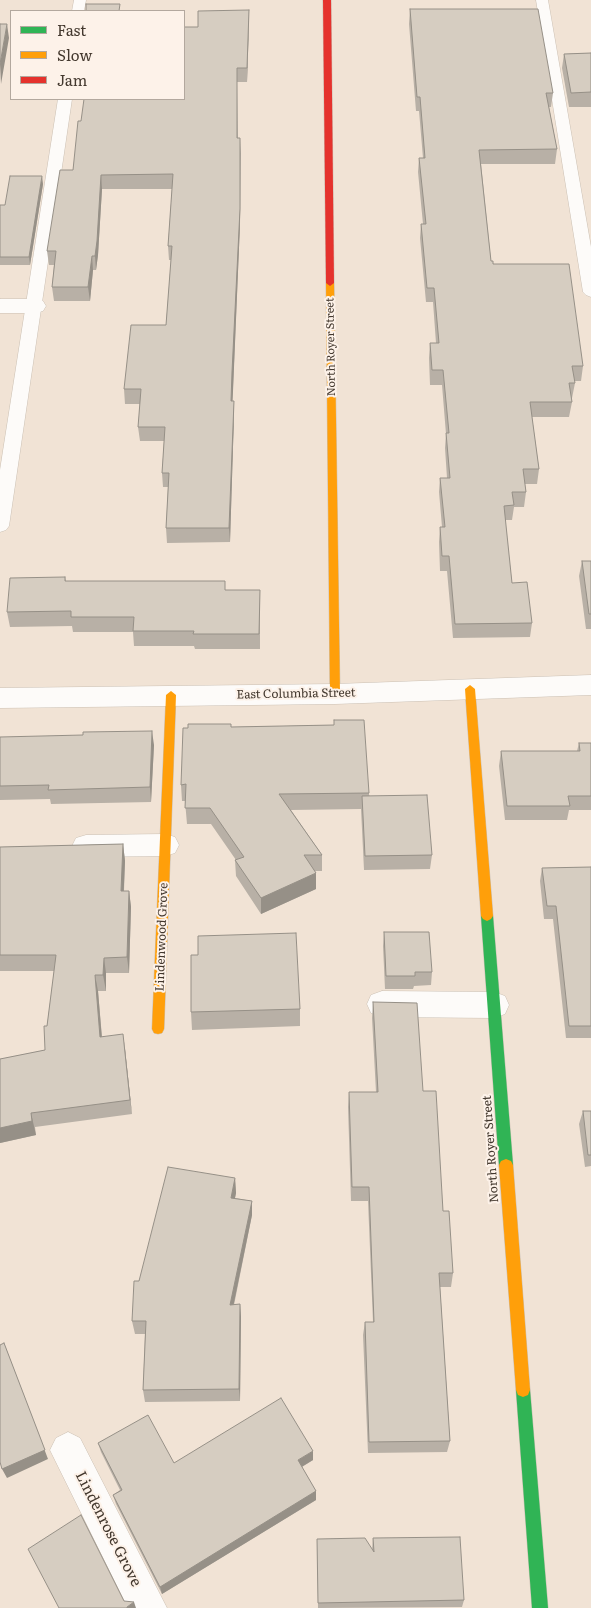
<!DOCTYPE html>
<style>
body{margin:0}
#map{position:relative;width:591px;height:1608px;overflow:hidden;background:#f1e3d5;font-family:Literata,serif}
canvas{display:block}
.legend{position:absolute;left:10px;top:10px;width:175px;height:90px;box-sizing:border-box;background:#fdf2e9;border:1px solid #b3a89e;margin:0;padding:6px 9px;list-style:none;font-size:15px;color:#43382e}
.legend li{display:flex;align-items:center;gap:10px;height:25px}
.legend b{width:25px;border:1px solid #b3a89e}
</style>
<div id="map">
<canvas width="591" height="1608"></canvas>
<ul class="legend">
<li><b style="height:6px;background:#30b455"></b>Fast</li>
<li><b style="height:6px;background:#ff9f0a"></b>Slow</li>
<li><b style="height:6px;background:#e5322d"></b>Jam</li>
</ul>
</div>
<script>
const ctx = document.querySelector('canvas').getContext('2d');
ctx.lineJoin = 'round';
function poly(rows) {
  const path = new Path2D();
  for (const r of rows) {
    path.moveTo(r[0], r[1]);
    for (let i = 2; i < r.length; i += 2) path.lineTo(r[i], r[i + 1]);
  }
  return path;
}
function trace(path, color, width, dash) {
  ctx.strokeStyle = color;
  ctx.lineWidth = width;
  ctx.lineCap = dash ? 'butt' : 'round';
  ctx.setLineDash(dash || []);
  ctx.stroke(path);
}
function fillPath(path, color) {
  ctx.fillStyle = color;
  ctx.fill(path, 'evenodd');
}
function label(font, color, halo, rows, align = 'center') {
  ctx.font = font + ' Literata,serif';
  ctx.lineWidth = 4;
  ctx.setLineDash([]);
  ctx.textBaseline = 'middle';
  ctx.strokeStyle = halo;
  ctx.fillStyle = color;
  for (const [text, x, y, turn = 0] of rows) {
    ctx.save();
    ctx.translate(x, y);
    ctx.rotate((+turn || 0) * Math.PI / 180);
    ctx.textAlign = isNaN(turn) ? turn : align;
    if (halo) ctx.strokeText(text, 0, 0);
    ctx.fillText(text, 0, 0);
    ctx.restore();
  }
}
const lane = poly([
 [74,0,86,0,84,11,72,11,74,0],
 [536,0,548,0,591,247,591,297,586,295,583,292,536,0],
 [58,99,72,99,9,526,6,530,0,532,0,470,58,99]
]);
const street = poly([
 [0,299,35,299,43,301,46,306,43,311,35,313,0,313,0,299],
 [591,675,591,695,335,704,0,708,0,688,335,684,591,675],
 [165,834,175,837,179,845,175,853,165,856,86,857,76,854,72,846,76,838,86,835,165,834],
 [382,991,494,992,505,996,509,1005,505,1014,494,1018,382,1017,371,1013,367,1004,371,995,382,991],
 [68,1432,80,1438,167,1608,128,1608,50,1450,56,1438,68,1432]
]);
const fast = poly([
 [487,911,491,913,493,916,513,1165,511,1169,506,1171,501,1169,499,1165,481,916,483,913,487,911],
 [523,1383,528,1385,530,1390,548,1608,532,1608,516,1390,518,1385,523,1383]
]);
const slow = poly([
 [330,280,334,283,340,694,335,698,330,694,326,283,330,280],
 [470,685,475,689,493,916,491,919,487,921,483,919,481,916,465,689,470,685],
 [171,691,176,695,164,1029,162,1033,158,1034,154,1033,152,1029,166,695,171,691],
 [506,1159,511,1161,513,1165,530,1390,528,1395,523,1397,518,1395,516,1390,499,1165,501,1161,506,1159]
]);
const jam = poly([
 [323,0,331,0,334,283,330,286,326,283,323,0]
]);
const wall = poly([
 [410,9,553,93,551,107,549,107,557,149,555,164,481,164,491,261,583,366,581,381,574,381,575,383,572,398,571,398,572,402,569,417,532,417,539,469,537,484,525,484,526,492,524,507,514,507,512,520,505,520,512,583,532,623,530,637,453,638,447,571,440,571,439,542,440,527,442,527,439,492,440,478,447,478,445,448,446,434,442,385,430,385,429,358,430,343,436,343,433,302,426,302,420,238,421,224,423,224,418,172,419,158,423,158,419,111,416,111,409,24],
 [249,10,247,82,237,82,238,138,240,138,241,153,240,224,233,387,232,401,234,401,234,415,230,542,167,543,166,528,168,487,163,487,162,473,164,441,140,441,138,427,140,404,125,404,124,389,166,325,171,260,169,260,168,246,172,189,102,189,98,255,96,270,93,270,90,301,54,301,52,287,54,265,49,265,47,251,73,170,81,121,198,27],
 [591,53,591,107,569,107,562,68,564,54],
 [43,184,30,265,0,265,0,205,5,205],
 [582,561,591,561,591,629,586,629,579,576],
 [65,577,66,581,225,590,260,590,260,649,195,649,194,646,134,646,133,632,73,632,72,626,10,627,7,612],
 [334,720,369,793,369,795,432,855,430,869,364,870,361,809,291,810,322,855,322,871,315,871,316,873,316,889,261,914,236,876,235,860,236,860,211,824,187,824,185,801,182,801,181,785,232,727,334,725],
 [0,737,154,745,151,802,51,804,50,799,0,800],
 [579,743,591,743,591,810,569,810,567,820,505,820,499,766,501,751,577,751],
 [123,844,125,861,124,891,129,891,131,907,129,973,106,973,106,991,98,991,102,1037,125,1049,132,1114,35,1127,36,1135,0,1143,0,1059,45,1050,47,1026,54,971,0,971,0,847],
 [591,867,591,1038,566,1038,553,919,544,919,540,881,542,868],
 [384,932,432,972,431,985,414,986,413,989,385,989,383,946],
 [198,955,300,1009,300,1026,192,1030,191,1012],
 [373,1002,423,1091,443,1211,453,1273,451,1287,440,1287,450,1441,447,1452,368,1453,363,1335,365,1322,373,1322,368,1201,351,1201,348,1107,349,1092,376,1092,372,1018],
 [583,1111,591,1111,591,1166,585,1167,579,1124],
 [235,1178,236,1193,235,1198,252,1201,252,1215,234,1305,240,1304,241,1317,240,1401,145,1402,143,1390,145,1334,135,1334,132,1321,139,1281],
 [98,1443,174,1463,313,1460,302,1467,316,1491,316,1500,162,1594,116,1504,113,1495,120,1490,101,1452],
 [373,1538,464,1600,462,1607,318,1608,317,1539,372,1550]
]);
const shadedWall = poly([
 [249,10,249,24,247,82,247,68],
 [7,24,9,38,1,84,0,64],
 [240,138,240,224,232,415,231,401],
 [101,175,102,189,98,255,96,270,95,256],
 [42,176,43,184,30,265,29,257],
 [92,256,93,270,90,301,88,287],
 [234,401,234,415,230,542,229,528],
 [152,731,154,745,151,802,150,787],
 [123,844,125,861,123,907,121,891],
 [316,873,316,889,261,914,261,898],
 [129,891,131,907,129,973,127,957],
 [104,958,106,973,106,991,103,975],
 [95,975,98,991,103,1052,100,1037],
 [123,1034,125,1049,132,1114,130,1100],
 [31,1113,36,1135,0,1143,0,1128],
 [235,1178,236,1193,232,1212,231,1198],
 [252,1201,252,1215,231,1317,230,1305],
 [240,1304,241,1317,240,1401,239,1389],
 [4,1343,48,1459,7,1478,2,1469],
 [313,1451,313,1460,298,1469,298,1460],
 [316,1491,316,1500,162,1594,160,1587],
 [134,1602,136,1608,127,1608,127,1607]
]);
const building = poly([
 [86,4,120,4,119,11,86,11,86,4],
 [410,9,538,9,553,93,546,93,557,149,479,150,491,261,493,261,493,264,569,264,583,366,572,366,575,383,569,383,572,402,530,402,539,469,523,469,526,492,512,492,514,505,504,506,512,583,527,582,532,623,455,624,449,556,442,556,440,527,445,527,440,478,450,478,446,433,449,433,443,370,432,370,430,343,439,343,434,288,427,288,421,224,426,224,419,158,425,158,420,97,417,97,410,9],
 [249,10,247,68,237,68,237,138,240,138,240,209,232,372,231,401,234,401,229,528,166,528,169,473,162,473,165,427,138,427,141,389,124,389,131,325,166,325,172,246,168,246,173,174,101,175,97,241,95,256,92,256,88,287,52,287,56,251,47,251,60,170,73,170,78,121,81,121,84,99,184,99,184,27,198,27,198,11,249,10],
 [0,24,7,24,0,64,0,24],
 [591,53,591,92,571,93,564,54,591,53],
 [10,176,42,176,29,257,0,257,0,205,5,205,10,176],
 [582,561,591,561,591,614,589,614,582,561],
 [65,577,65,581,225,581,225,590,260,590,259,634,193,634,194,631,133,631,134,617,71,617,71,611,7,612,10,578,65,577],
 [334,720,364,720,369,793,279,794,322,855,304,855,316,873,261,898,235,860,244,857,210,808,185,808,186,784,181,785,183,728,188,728,188,724,231,724,231,727,334,725,334,720],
 [152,731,150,787,48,790,49,785,0,786,0,737,83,735,83,732,152,731],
 [579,743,591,743,591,796,568,796,570,806,507,806,501,751,580,751,579,743],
 [427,795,432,855,365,856,362,796,427,795],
 [123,844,121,891,129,891,127,957,104,958,103,975,95,975,100,1037,123,1034,130,1100,31,1113,32,1121,0,1128,0,1059,45,1050,44,1026,47,1026,56,955,0,955,0,847,123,844],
 [591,867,591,1026,569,1026,556,906,547,906,542,868,591,867],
 [384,932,429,932,432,972,415,972,415,976,386,976,384,932],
 [296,933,300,1009,191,1012,191,955,198,955,198,936,296,933],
 [373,1002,417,1003,423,1091,436,1091,443,1211,449,1211,453,1273,439,1273,450,1441,369,1442,365,1322,374,1322,369,1187,352,1187,349,1092,378,1092,373,1002],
 [583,1111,591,1111,591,1155,588,1155,583,1111],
 [168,1167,235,1178,231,1198,252,1201,230,1305,240,1304,239,1389,143,1390,146,1321,132,1321,134,1281,139,1281,168,1167],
 [4,1343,45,1450,2,1469,0,1462,0,1345,4,1343],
 [281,1398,313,1451,298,1460,316,1491,160,1587,113,1495,122,1490,98,1443,148,1415,174,1463,281,1398],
 [81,1515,124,1601,134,1602,127,1607,127,1608,59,1608,28,1549,81,1515],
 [460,1537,464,1600,318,1603,317,1539,365,1538,374,1552,373,1538,460,1537]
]);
const farStreetnames = [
 ["North Royer Street",331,347,-91]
];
const streetNames = [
 ["East Columbia Street",296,694,-1],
 ["Lindenwood Grove",162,937,-88],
 ["North Royer Street",491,1149,-94]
];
const nearStreetnames = [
 ["Lindenrose Grove",108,1529,63]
];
trace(lane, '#cbc0b4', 1);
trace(street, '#cbc0b4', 1);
trace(fast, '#cbc0b4', 1);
trace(slow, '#cbc0b4', 1);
trace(jam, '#cbc0b4', 1);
fillPath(lane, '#fdfbf9');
fillPath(street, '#fdfbf9');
fillPath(fast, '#30b455');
fillPath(slow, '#ff9f0a');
fillPath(jam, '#e5322d');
fillPath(wall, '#b8b0a6');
fillPath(shadedWall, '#969087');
fillPath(building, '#d6cdc1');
trace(building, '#969087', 1);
label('11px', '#43382e', '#fdf2e9', farStreetnames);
label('12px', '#43382e', '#fdf2e9', streetNames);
label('15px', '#43382e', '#fdf2e9', nearStreetnames);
</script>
